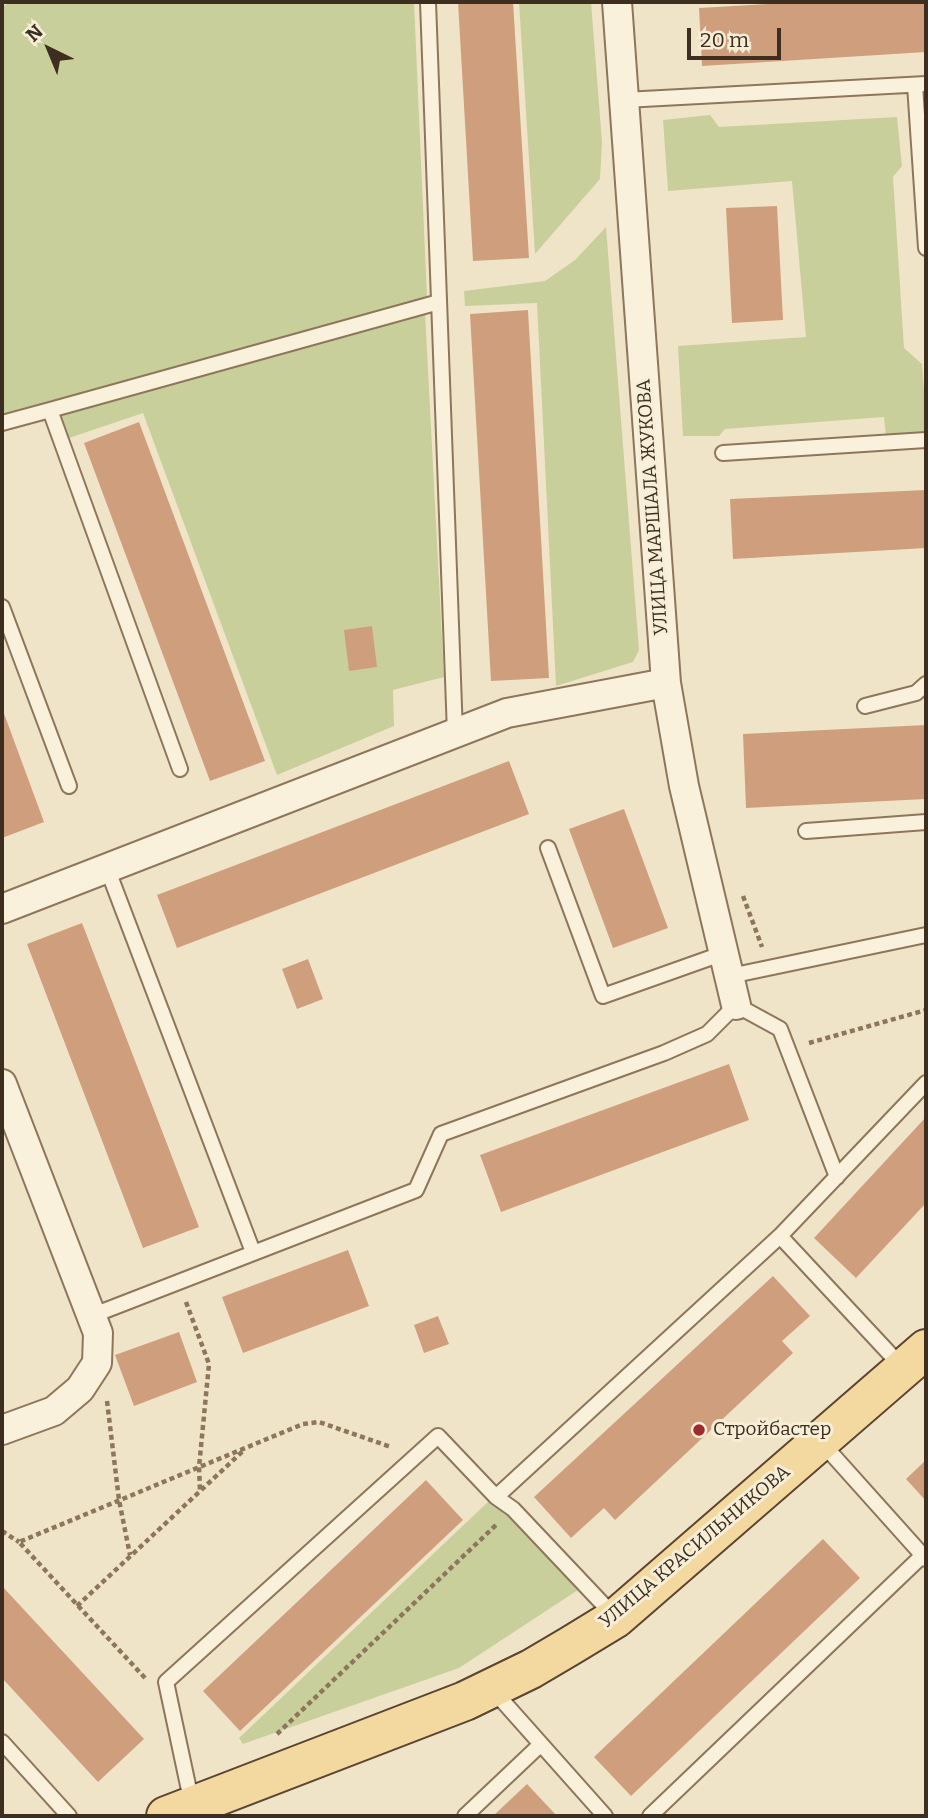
<!DOCTYPE html>
<meta charset="utf-8">
<style>
body{margin:0}
#map{position:relative;width:928px;height:1818px;overflow:hidden;background:#f0e4c8;font-family:Bitter,serif}
canvas{display:block}
.frame{position:absolute;inset:0;border:4px solid #3d2e20;pointer-events:none}
.north{position:absolute;left:14px;top:14px;width:70px;height:70px;-webkit-text-stroke:5px #f7eed8;paint-order:stroke;rotate:317deg;font-size:19px;font-weight:700;line-height:28px;text-align:center;color:#3d2e20}
.north::after{content:'';display:block;margin:auto;width:24px;height:32px;background:#3d2e20;clip-path:polygon(50% 0,100% 100%,50% 72%,0 100%)}
.scale{position:absolute;left:687px;top:28px;width:94px;height:32px;box-sizing:border-box;border:4px solid #3d2e20;border-top:0;padding-left:9px;font-size:21px;line-height:24px;white-space:nowrap;color:#3d2e20;-webkit-text-stroke:5px #f7eed8;paint-order:stroke}
</style>
<div id="map">
<canvas width="928" height="1818"></canvas>
<div class="frame"></div>
<div class="north">N</div>
<div class="scale">20 m</div>
</div>
<script>
const ctx = document.querySelector('canvas').getContext('2d');
ctx.lineJoin = 'round';
function fillPath(path, color) {
  ctx.fillStyle = color;
  ctx.fill(path, 'evenodd');
}
function poly(rows) {
  const path = new Path2D();
  for (const r of rows) {
    path.moveTo(r[0], r[1]);
    for (let i = 2; i < r.length; i += 2) path.lineTo(r[i], r[i + 1]);
  }
  return path;
}
function trace(path, color, width, dash) {
  ctx.strokeStyle = color;
  ctx.lineWidth = width;
  ctx.lineCap = dash ? 'butt' : 'round';
  ctx.setLineDash(dash || []);
  ctx.stroke(path);
}
function label(font, color, halo, rows, align = 'center') {
  ctx.font = font + ' Bitter,serif';
  ctx.lineWidth = 6;
  ctx.setLineDash([]);
  ctx.textBaseline = 'middle';
  ctx.strokeStyle = halo;
  ctx.fillStyle = color;
  for (const [text, x, y, turn = 0] of rows) {
    ctx.save();
    ctx.translate(x, y);
    ctx.rotate((+turn || 0) * Math.PI / 180);
    ctx.textAlign = isNaN(turn) ? turn : align;
    if (halo) ctx.strokeText(text, 0, 0);
    ctx.fillText(text, 0, 0);
    ctx.restore();
  }
}
const green = poly([
 [13,2,414,2,427,297,2,417,2,6],
 [519,2,591,2,602,142,600,179,535,254],
 [710,115,719,127,897,117,902,166,893,177,904,348,922,364,926,419,924,434,886,436,884,417,725,429,719,436,683,436,678,346,806,337,792,181,668,191,663,120],
 [606,227,639,650,633,662,556,686,537,303,465,306,464,291,545,281,575,260],
 [425,312,444,677,393,690,394,726,277,775,143,413,69,438,60,414],
 [490,1500,512,1515,581,1588,459,1668,243,1744,239,1738]
]);
const building = poly([
 [458,2,513,2,529,258,473,261],
 [802,2,926,2,926,52,702,66,699,8],
 [777,206,783,320,732,323,726,208],
 [528,310,549,678,491,681,470,314],
 [139,422,265,761,210,781,84,443],
 [926,490,926,548,733,559,730,499],
 [372,626,377,667,349,671,344,630],
 [2,708,44,822,2,838],
 [926,725,926,799,746,808,743,734],
 [509,761,529,814,177,948,157,895],
 [624,809,668,928,613,948,569,829],
 [82,923,199,1227,143,1248,27,944],
 [308,959,323,999,297,1009,282,969],
 [729,1064,749,1120,501,1212,480,1155],
 [926,1117,926,1203,856,1278,814,1238],
 [348,1250,369,1306,243,1353,222,1297],
 [773,1276,810,1316,782,1341,793,1353,615,1520,604,1508,571,1538,534,1497],
 [438,1316,449,1344,424,1353,414,1325],
 [179,1332,197,1382,134,1406,115,1355],
 [926,1460,926,1501,906,1479],
 [426,1480,463,1520,240,1731,203,1691],
 [823,1539,860,1578,631,1796,594,1757],
 [2,1586,144,1739,98,1782,2,1678],
 [527,1784,557,1816,493,1816]
]);
const path = poly([
 [743,896,762,947],
 [809,1043,926,1010],
 [186,1302,209,1364,199,1467,200,1491],
 [107,1401,119,1500,130,1555],
 [2,1531,19,1542],
 [77,1606,243,1451],
 [145,1678,19,1542,303,1424,319,1422,391,1447],
 [277,1734,496,1525]
]);
const service = poly([
 [428,2,455,733],
 [915,85,926,248],
 [624,100,926,84],
 [50,410,439,302],
 [2,423,50,410,180,769],
 [723,453,926,440],
 [2,607,69,786],
 [865,706,916,693,926,684],
 [806,831,926,822],
 [548,848,603,996,724,953],
 [107,868,253,1252],
 [730,976,926,935],
 [780,1236,903,1368],
 [91,1316,416,1190,441,1134,664,1053,707,1034,736,1005,780,1029,837,1177],
 [822,1443,926,1559],
 [496,1497,513,1509,616,1618],
 [492,1689,605,1816],
 [2,1742,69,1816],
 [192,1804,166,1682,438,1436,496,1497,780,1236,926,1083],
 [465,1816,540,1745],
 [650,1816,923,1555]
]);
const minor = poly([
 [617,2,666,683,684,786,736,1005],
 [2,909,507,713,666,683],
 [2,1084,98,1333,97,1363,80,1389,54,1411,2,1430]
]);
const primary = poly([
 [166,1816,465,1701,531,1669,570,1646,616,1618,926,1349]
]);
const markers = [
 [699,1430,7,"#9e2a2b"]
];
const streetNames = [
 ["УЛИЦА МАРШАЛА ЖУКОВА",653,507,-94],
 ["УЛИЦА КРАСИЛЬНИКОВА",695,1547,-40]
];
const poiNames = [
 ["Стройбастер",713,1430]
];
fillPath(green, '#c9cf9b');
fillPath(building, '#cf9f7d');
trace(service, '#8d765c', 18);
trace(minor, '#8d765c', 32);
trace(primary, '#5b4430', 42);
trace(path, '#8d765c', 4.5, [5, 3.5]);
trace(service, '#faf1dc', 14);
trace(minor, '#faf1dc', 28);
trace(primary, '#f3d9a0', 38);
for (const [x, y, r, color] of markers) {
  const dot = new Path2D();
  dot.arc(x, y, r, 0, 2 * Math.PI);
  ctx.fillStyle = color;
  ctx.fill(dot);
  trace(dot, '#f7eed8', 2.5);
}
label('19px', '#3d2e20', '#f7eed8', streetNames);
label('19px', '#3d2e20', '#f7eed8', poiNames, 'left');
</script>
